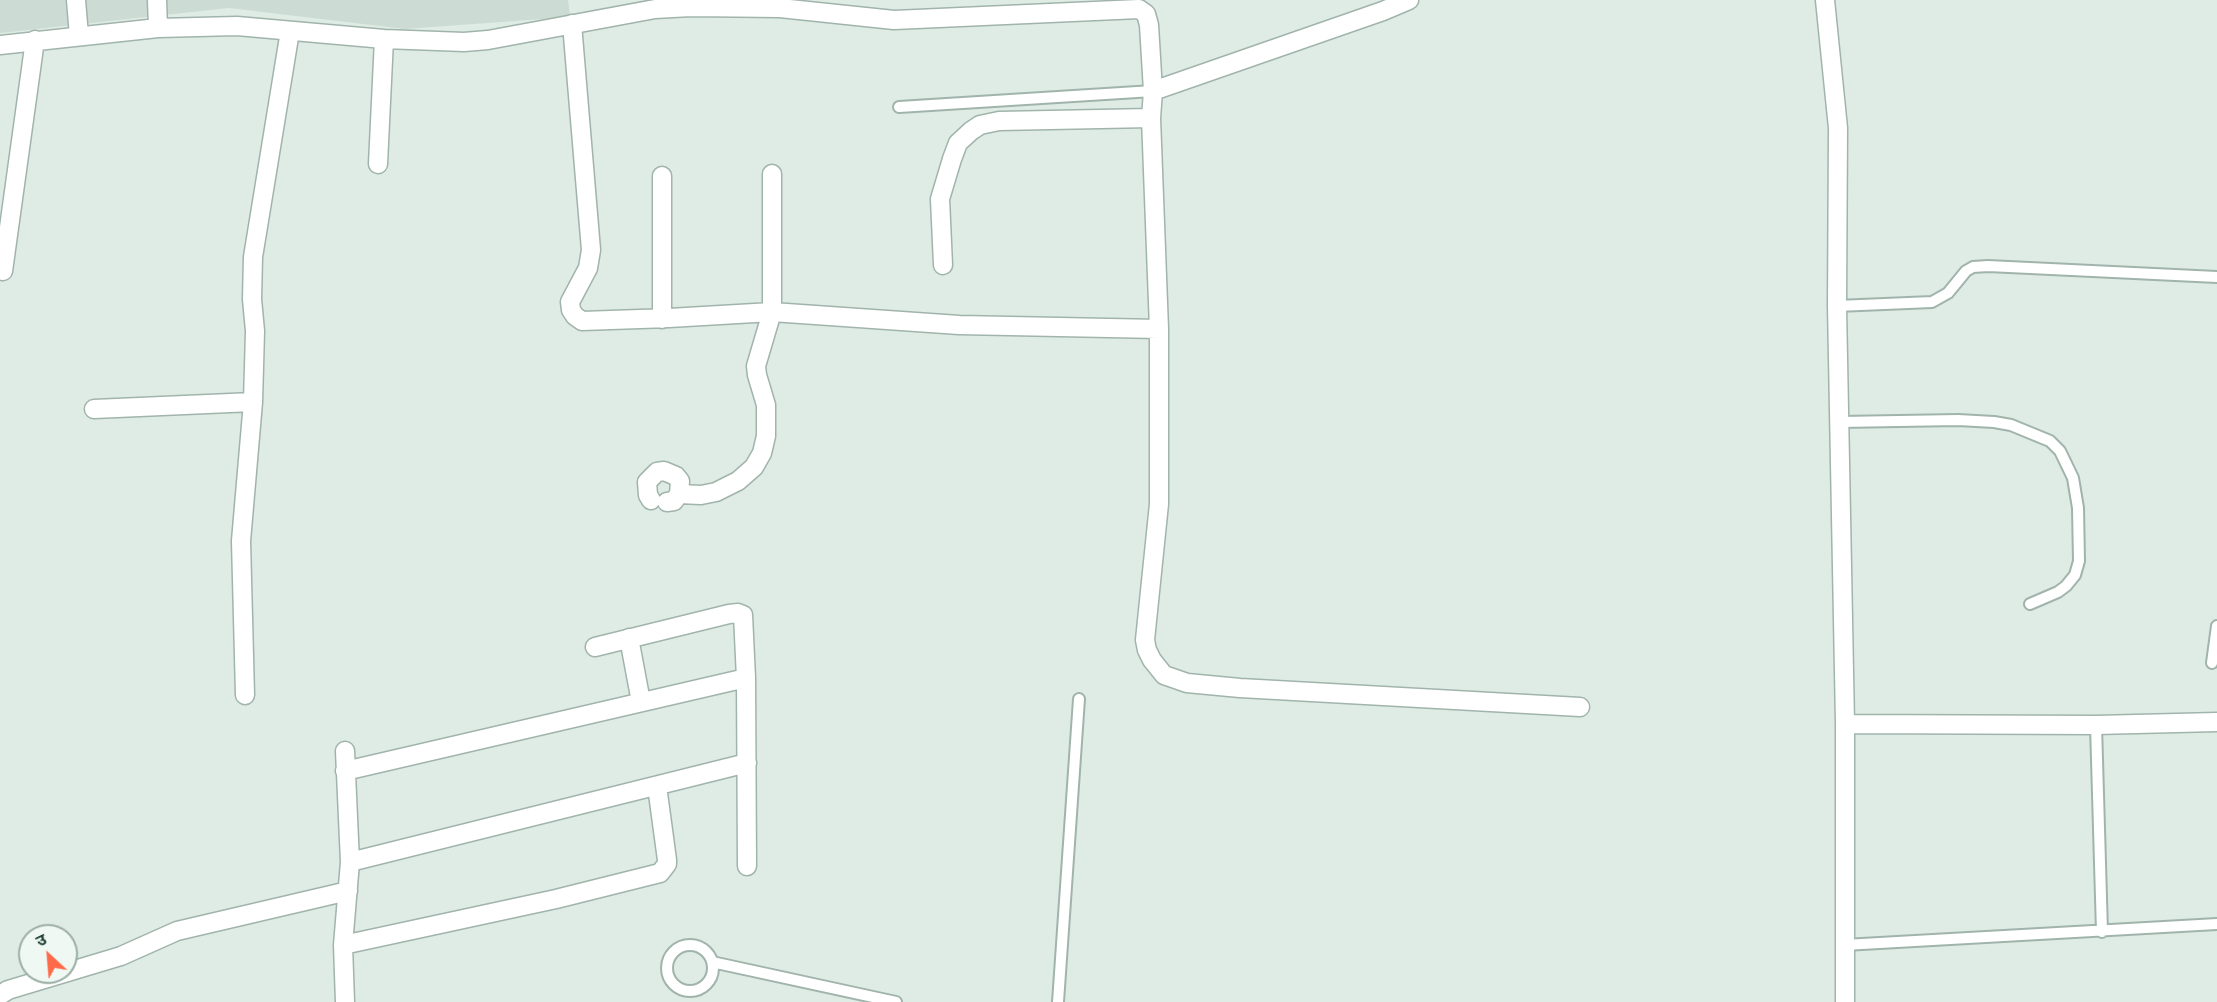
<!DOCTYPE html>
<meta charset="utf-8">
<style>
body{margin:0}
#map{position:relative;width:2217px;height:1002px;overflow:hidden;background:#deece5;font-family:Lato,"Noto Sans Devanagari",sans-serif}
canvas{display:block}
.north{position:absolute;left:18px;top:924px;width:60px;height:60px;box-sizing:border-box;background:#eff8f3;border:2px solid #9baea6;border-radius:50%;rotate:334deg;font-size:16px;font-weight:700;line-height:24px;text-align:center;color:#1e3e33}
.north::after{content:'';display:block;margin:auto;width:21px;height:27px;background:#ff6b49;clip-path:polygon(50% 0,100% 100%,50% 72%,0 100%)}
</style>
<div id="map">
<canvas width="2217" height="1002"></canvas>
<div class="north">उ</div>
</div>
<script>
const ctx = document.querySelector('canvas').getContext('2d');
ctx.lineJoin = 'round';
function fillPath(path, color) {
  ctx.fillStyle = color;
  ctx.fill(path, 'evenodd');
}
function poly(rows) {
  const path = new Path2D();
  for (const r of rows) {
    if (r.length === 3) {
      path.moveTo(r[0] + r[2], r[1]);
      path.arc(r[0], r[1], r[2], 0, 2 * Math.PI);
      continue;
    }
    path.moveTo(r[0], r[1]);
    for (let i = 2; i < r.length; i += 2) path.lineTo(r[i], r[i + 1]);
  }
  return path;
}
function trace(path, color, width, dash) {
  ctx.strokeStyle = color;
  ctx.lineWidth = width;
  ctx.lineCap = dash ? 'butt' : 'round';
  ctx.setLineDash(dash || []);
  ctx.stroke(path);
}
const built = poly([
 [0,0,568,0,570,17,405,29,229,8,0,33]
]);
const service = poly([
 [899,107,1153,91],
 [1837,306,1932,302,1948,293,1966,271,1973,267,1988,266,2217,277],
 [1840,422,1958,420,1994,422,2011,425,2050,441,2060,451,2073,478,2078,508,2079,561,2075,575,2066,586,2058,592,2030,604],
 [2212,663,2217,626],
 [2096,725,2102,932],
 [1844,945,2217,924],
 [690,968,23],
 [712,962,896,1002],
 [1058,1002,1079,699]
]);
const minor = poly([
 [76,0,79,36],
 [157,0,158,28],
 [1825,0,1838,128,1837,306,1845,724,1845,1002],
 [572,24,591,250,588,268,570,302,571,310,575,316,582,321,669,318,772,312,959,325,1159,329],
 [0,45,158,28,237,26,384,39,464,42,488,40,655,9,691,7,780,8,894,20,1139,9,1146,14,1149,25,1153,91,1151,118,1159,329,1159,504,1145,640,1147,650,1152,660,1164,675,1187,683,1240,688,1580,707],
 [1153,91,1383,11,1409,0],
 [378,164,384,39],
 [662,176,662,319],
 [943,265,940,199,952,159,958,143,971,131,980,125,999,121,1151,118],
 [3,271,35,40],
 [94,409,253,402],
 [651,500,648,495,647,482,657,472,664,471,676,476,680,481,679,494],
 [667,502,674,501,679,494,701,495,716,492,738,481,754,467,762,453,766,436,766,405,757,375,756,366,772,312,772,174],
 [629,638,641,702],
 [595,647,729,614,738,613,743,615,746,678,747,866],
 [245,695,241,541,253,402,255,331,252,299,253,257,290,31],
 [1845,724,2096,725,2217,722],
 [345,751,350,862,343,945,345,1002],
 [345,771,746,678],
 [350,862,747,763],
 [343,945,556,899,660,873,667,864,667,860,657,786],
 [0,995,8,990,121,956,177,931,348,891]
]);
fillPath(built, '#ccdcd4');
trace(service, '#a1b4ac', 14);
trace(minor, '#a1b4ac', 21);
trace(service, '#fff', 10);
trace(minor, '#fff', 18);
</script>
